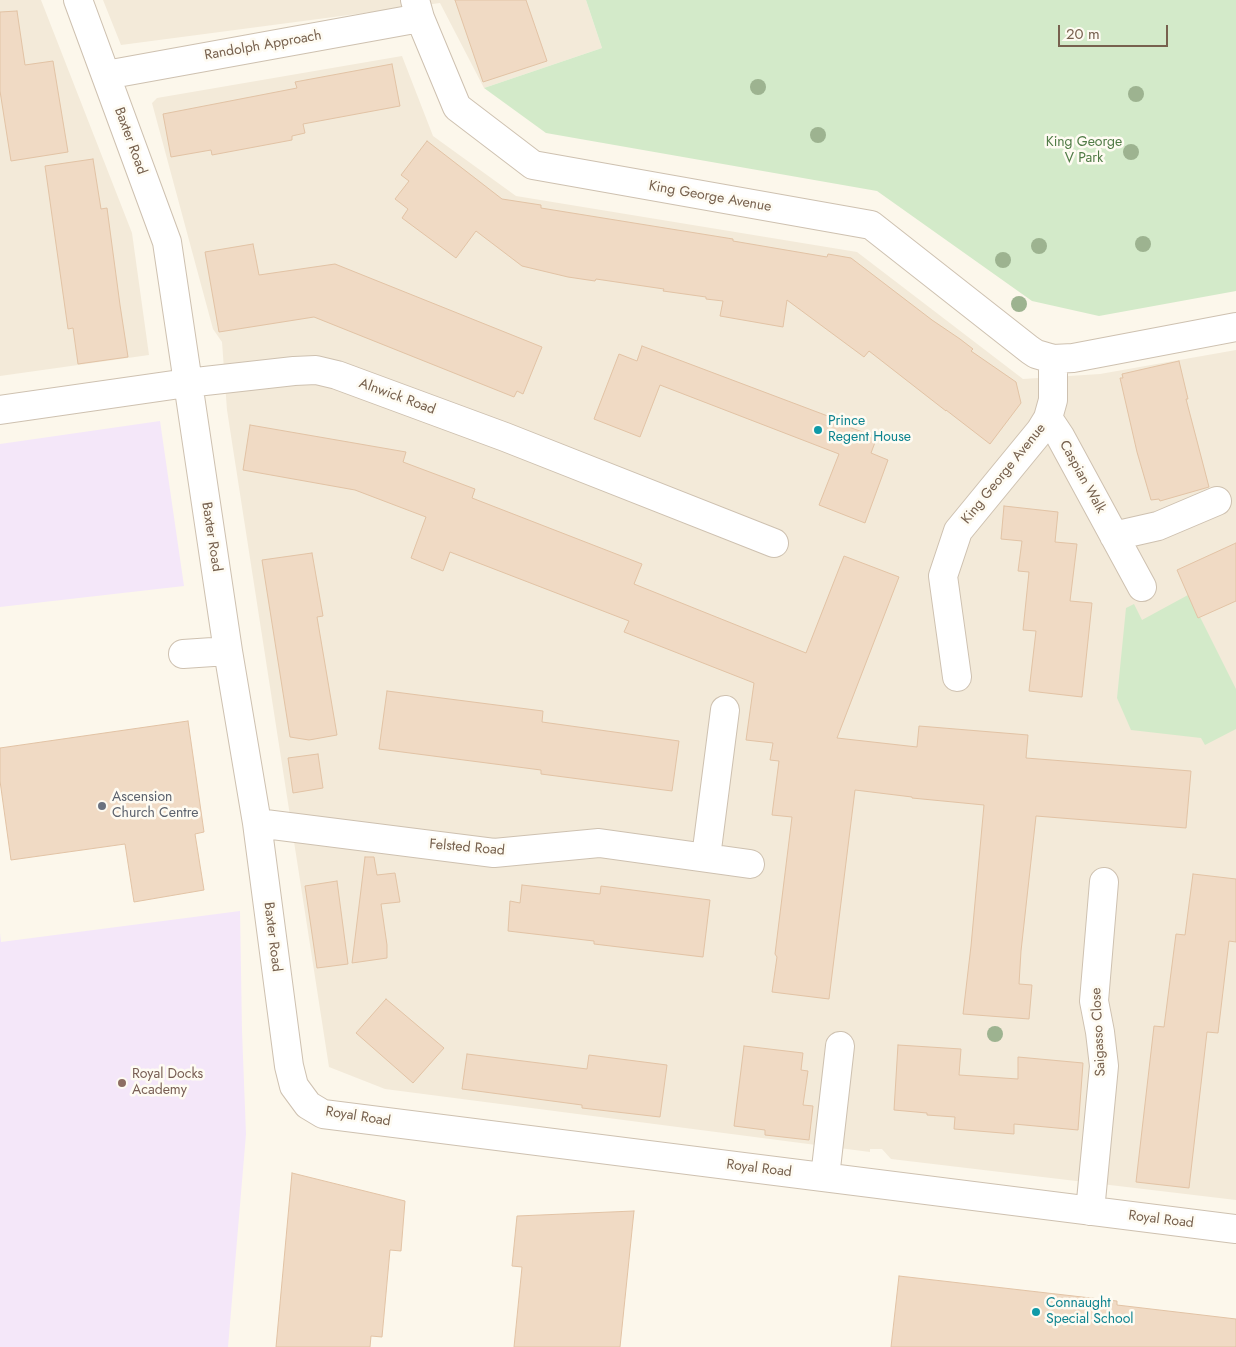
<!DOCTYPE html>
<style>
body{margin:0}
#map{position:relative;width:1236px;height:1347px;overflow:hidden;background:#fcf7eb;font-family:Jost,sans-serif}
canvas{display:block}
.scale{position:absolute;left:1058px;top:25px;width:110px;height:22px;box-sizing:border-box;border:2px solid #77614e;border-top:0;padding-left:6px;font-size:15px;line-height:18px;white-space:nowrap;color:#77614e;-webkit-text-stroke:4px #fefbf2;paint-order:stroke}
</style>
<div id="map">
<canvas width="1236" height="1347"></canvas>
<div class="scale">20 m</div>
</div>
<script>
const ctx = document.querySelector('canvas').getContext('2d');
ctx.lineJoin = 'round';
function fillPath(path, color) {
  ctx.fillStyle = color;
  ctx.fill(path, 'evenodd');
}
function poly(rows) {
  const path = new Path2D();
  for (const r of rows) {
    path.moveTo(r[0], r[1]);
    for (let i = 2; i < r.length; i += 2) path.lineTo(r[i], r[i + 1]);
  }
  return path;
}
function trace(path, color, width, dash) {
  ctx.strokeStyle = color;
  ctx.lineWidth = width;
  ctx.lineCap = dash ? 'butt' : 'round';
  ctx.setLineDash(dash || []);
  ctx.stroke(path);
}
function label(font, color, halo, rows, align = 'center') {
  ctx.font = font + ' Jost,sans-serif';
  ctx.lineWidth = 5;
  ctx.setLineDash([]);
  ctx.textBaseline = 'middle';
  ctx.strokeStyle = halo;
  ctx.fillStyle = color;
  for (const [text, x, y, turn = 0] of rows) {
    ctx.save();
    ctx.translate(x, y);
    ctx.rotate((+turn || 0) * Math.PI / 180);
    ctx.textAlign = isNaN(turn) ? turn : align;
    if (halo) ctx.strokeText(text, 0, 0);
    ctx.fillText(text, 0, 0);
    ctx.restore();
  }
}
const residential = poly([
 [0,0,41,0,132,233,149,355,0,376],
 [103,0,586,0,602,48,484,88,440,3,121,45],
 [402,56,433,136,516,196,857,252,1023,379,1100,374,1236,350,1236,1200,891,1159,882,1149,870,1149,870,1152,385,1089,329,1067,227,410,222,342,213,329,152,103,157,98]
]);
const education = poly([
 [160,421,184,586,0,607,0,444],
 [240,911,242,1031,246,1134,228,1347,0,1347,0,933,1,942]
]);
const green = poly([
 [586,0,1236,0,1236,291,1099,316,1032,301,877,191,546,133,484,88,602,48],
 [1188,595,1198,618,1200,617,1236,689,1236,729,1205,745,1201,738,1131,730,1117,698,1126,608,1134,604,1142,620]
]);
const building = poly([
 [455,0,526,0,547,61,483,82,455,0],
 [17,11,25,65,53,61,68,152,11,161,0,91,0,12,17,11],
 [392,64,400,106,303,124,305,133,292,136,292,140,212,155,211,150,171,157,163,114,297,88,295,82,392,64],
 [427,141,502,199,541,205,541,208,733,239,733,241,827,257,828,254,851,258,932,320,960,339,973,349,971,351,1016,382,1021,403,990,444,946,410,946,411,869,351,864,357,787,300,783,327,720,316,723,301,706,299,706,297,663,291,664,289,596,279,595,281,568,277,522,266,476,231,456,258,402,218,408,209,395,199,409,181,401,175,427,141],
 [93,159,101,209,107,208,120,305,128,357,78,364,73,328,68,329,45,166,93,159],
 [253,244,259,275,335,264,542,347,523,394,517,391,514,397,314,317,219,332,205,252,253,244],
 [642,346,841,421,840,424,877,437,871,453,888,460,865,523,819,505,839,454,660,385,640,437,594,419,619,354,637,361,642,346],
 [1179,361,1188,399,1186,399,1209,487,1160,501,1159,499,1151,500,1137,452,1120,378,1123,378,1122,374,1179,361],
 [250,425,406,452,403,462,475,489,472,498,642,564,634,584,806,653,844,556,899,577,837,738,917,747,919,726,1028,735,1026,758,1191,771,1186,828,1036,816,1021,951,1019,984,1032,985,1029,1019,963,1014,971,946,984,805,912,798,912,797,855,790,829,999,772,992,777,957,775,954,792,817,772,815,779,761,770,760,773,743,746,740,754,683,624,632,629,621,450,552,443,571,411,558,426,517,355,490,243,470,250,425],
 [1004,506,1058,512,1055,542,1077,544,1070,601,1092,603,1082,697,1029,691,1036,631,1023,630,1029,572,1018,571,1022,541,1001,539,1004,506],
 [1236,543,1236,601,1198,618,1177,570,1236,543],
 [312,553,323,616,317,617,337,735,309,740,290,737,262,560,312,553],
 [387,691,543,711,542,722,679,741,672,791,541,774,541,770,379,749,387,691],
 [188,721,204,832,195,834,204,890,134,902,125,844,11,860,0,781,0,748,188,721],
 [318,754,323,788,293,793,288,758,318,754],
 [365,857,374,857,377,875,395,873,400,902,381,904,387,945,387,958,352,963,365,857],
 [1193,874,1236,879,1236,942,1229,941,1218,1033,1207,1032,1189,1188,1136,1182,1154,1026,1164,1027,1176,934,1185,935,1193,874],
 [337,881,348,964,317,968,305,886,337,881],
 [522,885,600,894,601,886,710,900,703,957,594,944,594,941,508,931,510,901,520,903,522,885],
 [386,999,444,1048,413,1083,356,1033,386,999],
 [898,1045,961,1049,959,1075,1018,1079,1018,1057,1083,1063,1078,1130,1014,1124,1014,1134,954,1129,955,1117,927,1115,927,1113,894,1110,898,1045],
 [744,1046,803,1053,801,1070,808,1071,803,1105,813,1106,809,1140,765,1135,765,1130,734,1126,744,1046],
 [467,1054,587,1069,589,1055,667,1065,660,1117,582,1108,582,1105,462,1089,467,1054],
 [292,1173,405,1201,401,1251,390,1250,382,1337,371,1336,370,1347,276,1347,292,1173],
 [634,1211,620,1347,514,1347,522,1267,512,1266,517,1216,634,1211],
 [899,1276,1117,1301,1117,1305,1236,1319,1236,1347,891,1347,899,1276]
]);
const minor = poly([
 [78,0,167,242,228,651,257,823,289,1066,294,1086,308,1105,323,1114,1236,1229],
 [415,0,420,18,457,107,533,165,871,225,1030,350,1036,354,1053,359,1073,358,1236,327],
 [106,75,420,18],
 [0,410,187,383,294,371,316,370,337,375,505,437,774,543],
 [1048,418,1060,436,1142,587],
 [1114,536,1158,526,1217,501],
 [183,654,228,651],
 [957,677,943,576,958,531,1040,431,1048,418,1053,400,1053,359],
 [257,823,494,853,599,843,750,864],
 [706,857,725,710],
 [825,1177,840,1046],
 [1090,1211,1104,1066,1100,1032,1094,1001,1104,882]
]);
const trees = [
 [758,87],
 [1136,94],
 [818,135],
 [1131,152],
 [1143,244],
 [1039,246],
 [1003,260],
 [1019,304],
 [995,1034]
];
const markers = [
 [818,430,5,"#0f9aa8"],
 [102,806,5,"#6b7280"],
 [122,1083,5,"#8d6e63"],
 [1036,1312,5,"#0f9aa8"]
];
const streetNames = [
 ["Randolph Approach",263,46,-10],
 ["Baxter Road",130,141,70],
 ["King George Avenue",710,197,10],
 ["Alnwick Road",397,397,20],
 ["King George Avenue",1004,474,-51],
 ["Caspian Walk",1082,477,61],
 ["Baxter Road",211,537,81],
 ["Felsted Road",467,848,5],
 ["Baxter Road",272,937,83],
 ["Saigasso Close",1099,1032,-93],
 ["Royal Road",358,1117,9],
 ["Royal Road",759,1169,7],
 ["Royal Road",1161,1220,7]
];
const parkNames = [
 ["King George",1084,143],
 ["V Park",1084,159]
];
const cultureNames = [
 ["Prince",828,422],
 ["Regent House",828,438],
 ["Connaught",1046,1304],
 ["Special School",1046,1320]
];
const worshipNames = [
 ["Ascension",112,798],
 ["Church Centre",112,814]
];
const educationNames = [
 ["Royal Docks",132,1075],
 ["Academy",132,1091]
];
fillPath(residential, '#f3ead9');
fillPath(education, '#f4e7f9');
fillPath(green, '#d3eac9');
fillPath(building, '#f0dac4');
trace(building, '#e2c3a5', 1);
trace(minor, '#cec1b0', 30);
trace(minor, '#fff', 28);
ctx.fillStyle = '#9db390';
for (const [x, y] of trees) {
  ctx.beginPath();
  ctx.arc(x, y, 8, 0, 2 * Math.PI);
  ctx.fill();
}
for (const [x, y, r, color] of markers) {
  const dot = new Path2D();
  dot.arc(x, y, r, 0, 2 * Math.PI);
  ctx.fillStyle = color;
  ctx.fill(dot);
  trace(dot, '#fefbf2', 2);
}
label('14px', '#77614e', '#fefbf2', streetNames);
label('14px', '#507b46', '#fefbf2', parkNames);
label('14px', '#0d838f', '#fefbf2', cultureNames, 'left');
label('14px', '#5b616d', '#fefbf2', worshipNames, 'left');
label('14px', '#785e54', '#fefbf2', educationNames, 'left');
</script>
